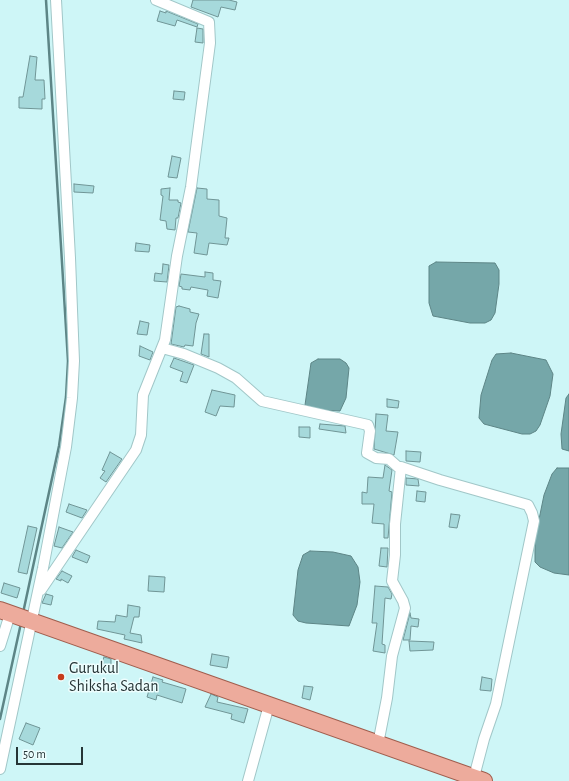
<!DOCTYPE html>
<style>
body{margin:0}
#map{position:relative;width:569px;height:781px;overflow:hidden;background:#cef6f7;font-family:"Alegreya Sans",sans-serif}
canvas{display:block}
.scale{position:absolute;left:16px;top:747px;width:67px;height:18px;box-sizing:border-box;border:2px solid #263536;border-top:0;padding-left:5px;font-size:12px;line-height:14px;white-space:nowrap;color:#263536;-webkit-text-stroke:3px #eefefe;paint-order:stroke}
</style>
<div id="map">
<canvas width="569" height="781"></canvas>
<div class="scale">50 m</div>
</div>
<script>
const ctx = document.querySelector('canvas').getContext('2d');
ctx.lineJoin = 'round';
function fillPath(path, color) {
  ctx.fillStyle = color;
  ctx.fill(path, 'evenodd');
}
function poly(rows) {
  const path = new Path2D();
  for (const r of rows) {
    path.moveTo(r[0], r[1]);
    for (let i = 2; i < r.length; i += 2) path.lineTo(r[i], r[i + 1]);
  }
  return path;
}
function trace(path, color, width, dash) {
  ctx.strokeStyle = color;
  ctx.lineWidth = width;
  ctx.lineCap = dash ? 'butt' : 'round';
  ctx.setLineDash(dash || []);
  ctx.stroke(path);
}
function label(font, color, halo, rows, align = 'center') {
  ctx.font = font + ' "Alegreya Sans",sans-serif';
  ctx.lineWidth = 3;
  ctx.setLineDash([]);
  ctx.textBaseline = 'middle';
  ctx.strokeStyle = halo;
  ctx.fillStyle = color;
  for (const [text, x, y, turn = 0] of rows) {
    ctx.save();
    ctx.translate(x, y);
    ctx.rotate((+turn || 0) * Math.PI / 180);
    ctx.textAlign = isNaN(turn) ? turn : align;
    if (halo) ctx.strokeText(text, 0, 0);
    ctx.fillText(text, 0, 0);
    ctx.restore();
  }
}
const water = poly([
 [436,262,495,263,499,270,499,284,495,313,491,320,485,323,470,323,433,316,429,303,429,266,436,262],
 [511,353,546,360,553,374,550,396,540,425,536,431,530,434,522,434,484,424,479,418,481,395,492,360,496,354,511,353],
 [318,359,340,359,346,363,349,368,346,398,340,411,319,410,305,405,311,363,318,359],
 [569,394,569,451,562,449,561,434,566,398,569,394],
 [557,468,569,468,569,575,554,573,540,567,535,562,535,539,544,495,552,474,557,468],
 [310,551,333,552,351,556,358,567,360,582,357,605,349,626,306,623,298,621,293,615,298,570,303,555,310,551]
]);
const stream = poly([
 [23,613,59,446,66,397,68,361,46,0],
 [0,719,21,623]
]);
const building = poly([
 [193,0,229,0,237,2,235,10,221,7,218,17,191,7,193,0],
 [160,11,166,13,166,11,198,24,197,27,177,20,175,26,157,21,160,11],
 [197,28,203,29,203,43,195,42,197,28],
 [30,56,37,57,35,80,44,80,45,99,42,99,42,109,19,108,19,97,23,97,30,56],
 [174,91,185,92,184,100,173,99,174,91],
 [172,156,181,158,177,178,168,177,172,156],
 [74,184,94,186,93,193,74,192,74,184],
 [170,188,169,200,178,200,178,202,181,203,178,218,176,218,175,230,167,229,166,221,160,220,163,196,161,195,161,189,170,188],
 [197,188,207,189,207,199,219,200,219,216,227,218,225,238,229,238,227,245,209,243,207,255,194,253,197,233,188,232,197,188],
 [136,243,150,245,149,252,135,251,136,243],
 [163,264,169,265,167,282,154,281,155,273,162,274,163,264],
 [205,272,213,273,213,280,221,281,218,298,207,296,208,290,191,287,190,290,182,289,182,287,179,286,181,274,205,277,205,272],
 [179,306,190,309,190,312,199,314,196,323,193,346,185,345,184,347,171,344,176,307,179,306],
 [140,321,149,323,147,335,137,334,140,321],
 [204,334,209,334,209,357,201,354,204,334],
 [140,346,153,352,150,360,139,356,140,346],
 [174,358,194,365,187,383,180,381,183,372,170,367,174,358],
 [212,390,235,395,234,407,220,406,216,416,205,412,212,390],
 [387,399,399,401,398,408,387,407,387,399],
 [376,414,388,415,386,431,398,432,394,455,374,449,376,414],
 [320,424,345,426,346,433,319,429,320,424],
 [299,427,310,427,310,438,299,437,299,427],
 [406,451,421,452,420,462,406,461,406,451],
 [110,452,122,459,106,482,100,478,105,471,102,470,110,452],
 [385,465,392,470,389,491,392,492,388,538,384,538,384,524,372,523,374,504,362,504,362,492,367,493,368,477,383,478,385,465],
 [406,478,418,479,419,486,406,485,406,478],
 [417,491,426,492,425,502,416,501,417,491],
 [69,504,87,510,82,518,66,512,69,504],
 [451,514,460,515,457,528,449,527,451,514],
 [28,526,37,528,27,574,18,572,28,526],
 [59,527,73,532,62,548,54,546,59,527],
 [381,548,388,548,387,567,379,566,381,548],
 [76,550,90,556,87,563,72,557,76,550],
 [62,571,72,576,68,583,61,579,61,581,56,579,62,571],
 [149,576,165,577,164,592,148,591,149,576],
 [4,583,20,588,17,598,1,593,4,583],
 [375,586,388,587,392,594,391,599,385,598,382,644,385,645,385,653,373,651,377,623,372,623,375,586],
 [46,594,53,596,51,605,42,603,46,594],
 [128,605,140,607,139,617,134,617,130,633,141,635,142,643,124,639,125,635,97,629,98,621,115,622,116,615,127,617,128,605],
 [410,613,411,618,419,619,418,627,411,626,410,640,403,640,410,613],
 [409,641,434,642,433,650,410,651,409,641],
 [212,654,229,657,227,668,210,665,212,654],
 [104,657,111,659,111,673,100,669,104,657],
 [153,677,163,680,162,682,186,689,182,703,157,695,156,700,147,697,153,677],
 [482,677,492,679,491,691,480,690,482,677],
 [304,686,313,687,310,700,302,698,304,686],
 [211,694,218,697,217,702,248,709,244,723,231,719,232,714,205,707,211,694],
 [26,723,40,728,33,745,19,739,26,723]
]);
const minor = poly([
 [162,348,184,354,218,368,236,378,262,401,368,425,370,431,367,453,376,458,389,459,398,467,401,467,395,524,395,555,392,581,403,601,405,608,392,656,387,698,378,744],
 [401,467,440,480,528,505,532,513,534,521,496,704,484,739,474,777],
 [41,590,136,450,141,435,143,395,165,340,177,256,191,187,210,43,209,22,156,0],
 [0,646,10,614],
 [0,769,43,568,66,447,72,398,74,361,70,258,56,0],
 [248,781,269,705]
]);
const primary = poly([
 [0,610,484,781]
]);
const markers = [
 [61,677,4,"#c63c1c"]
];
const poiNames = [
 ["Gurukul",69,668],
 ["Shiksha Sadan",69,686]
];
fillPath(water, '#75a7a9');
trace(water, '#5d8586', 1);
trace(stream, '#5d8586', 2.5);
fillPath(building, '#a6d9db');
trace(building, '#709596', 1);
trace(minor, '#a1c7c8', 12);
trace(primary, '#a05d4d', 18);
trace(minor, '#fff', 10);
trace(primary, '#edab9c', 16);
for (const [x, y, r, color] of markers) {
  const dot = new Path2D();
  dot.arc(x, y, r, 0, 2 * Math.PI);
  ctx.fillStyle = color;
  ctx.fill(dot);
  trace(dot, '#eefefe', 1.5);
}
label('16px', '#263536', '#eefefe', poiNames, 'left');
</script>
